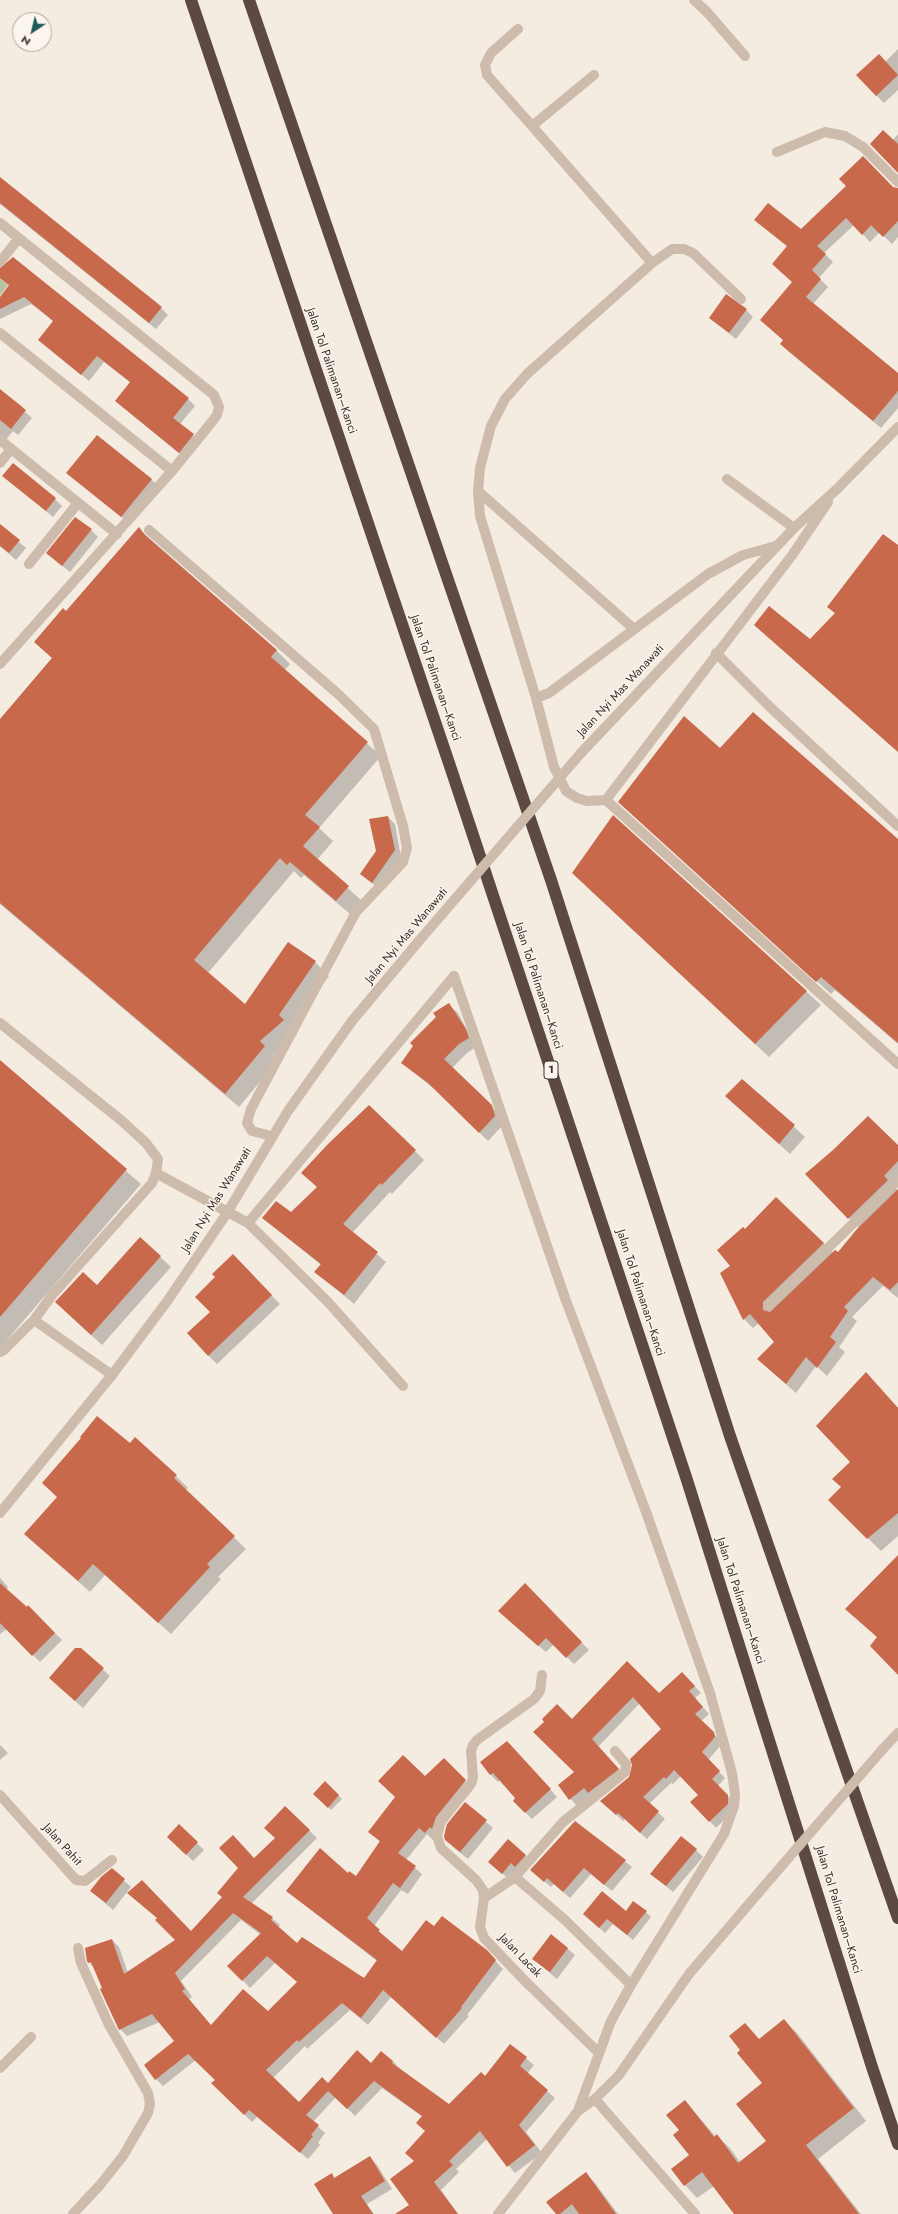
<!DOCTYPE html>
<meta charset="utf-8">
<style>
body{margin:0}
#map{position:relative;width:898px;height:2214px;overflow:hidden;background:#f4ebe1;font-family:Jost,sans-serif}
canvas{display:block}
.north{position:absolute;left:12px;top:12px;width:40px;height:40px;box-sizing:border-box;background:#fbf5ee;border:1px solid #aea6a0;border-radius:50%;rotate:215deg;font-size:11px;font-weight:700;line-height:16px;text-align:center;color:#3b302b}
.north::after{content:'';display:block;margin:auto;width:14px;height:18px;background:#1f5a5e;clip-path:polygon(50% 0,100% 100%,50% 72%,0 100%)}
</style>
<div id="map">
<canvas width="898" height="2214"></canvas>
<div class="north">N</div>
</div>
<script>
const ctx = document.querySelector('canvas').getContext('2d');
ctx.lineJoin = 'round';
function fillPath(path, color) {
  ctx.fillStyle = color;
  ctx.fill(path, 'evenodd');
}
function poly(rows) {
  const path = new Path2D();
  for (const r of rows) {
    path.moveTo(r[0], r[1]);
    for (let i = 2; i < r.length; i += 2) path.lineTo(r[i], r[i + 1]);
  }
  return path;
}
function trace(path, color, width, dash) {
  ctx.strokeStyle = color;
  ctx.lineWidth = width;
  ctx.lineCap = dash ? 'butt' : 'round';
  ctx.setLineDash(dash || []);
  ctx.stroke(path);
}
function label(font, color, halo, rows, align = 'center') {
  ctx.font = font + ' Jost,sans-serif';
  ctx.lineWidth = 3;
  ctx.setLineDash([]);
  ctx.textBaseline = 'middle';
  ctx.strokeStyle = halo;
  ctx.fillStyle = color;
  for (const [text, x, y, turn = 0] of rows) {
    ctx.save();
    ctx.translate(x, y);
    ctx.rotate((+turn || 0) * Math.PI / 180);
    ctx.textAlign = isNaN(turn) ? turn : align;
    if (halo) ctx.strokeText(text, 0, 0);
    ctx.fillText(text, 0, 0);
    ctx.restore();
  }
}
const green = poly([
 [0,279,8,285,0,296]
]);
const shadow = poly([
 [898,49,898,90,884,103,876,95,885,62],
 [898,134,898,171,893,140],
 [0,179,161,308,168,315,156,329,0,204],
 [848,186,898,189,898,237,892,244,880,232,870,242,854,225,824,253,833,262,819,278,828,287,813,304,898,375,898,408,881,428,789,352,781,344,784,341,761,320,793,282,788,247,756,220,801,230],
 [0,268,188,399,195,406,180,424,200,442,186,459,116,401,131,383,104,362,89,381,39,340,54,321,31,304,0,319,0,299,10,286,0,279],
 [746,310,753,317,736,339,710,318],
 [0,390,32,418,18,435,13,431,0,447],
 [67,473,151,479,158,486,129,523],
 [11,483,55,499,62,506,53,517],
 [0,526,26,548,16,560,0,546],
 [139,529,276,650,290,664,285,670,381,756,319,828,333,841,317,860,362,901,350,914,304,875,301,878,294,871,208,973,245,1005,289,943,315,962,329,976,292,1029,297,1035,273,1055,278,1060,239,1107,0,904,0,720,52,658,35,642,66,612],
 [91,530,98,537,70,572,55,560],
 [898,546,898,752,756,625,810,641,836,614,828,606],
 [720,750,898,840,898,1044,835,990,831,994,620,802],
 [613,816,821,1005,769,1057,587,887],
 [388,817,395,824,401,857,379,889,361,874,377,852],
 [449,1005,458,1013,476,1047,467,1053,452,1068,500,1115,503,1125,488,1141,438,1092,402,1063],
 [0,1062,141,1184,0,1348],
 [743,1080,805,1137,790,1154,726,1096],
 [369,1106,424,1160,392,1194,390,1192,352,1233,386,1262,354,1304,316,1272,321,1265,263,1218,291,1213,318,1188,303,1173],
 [898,1147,898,1183,894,1187,898,1191,898,1298,883,1286,852,1317,857,1321,839,1347,845,1352,827,1376,816,1366,796,1393,768,1368,775,1342,759,1323,753,1328,744,1319,722,1274,731,1266,745,1231,823,1243,833,1253,838,1253,859,1228,806,1174],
 [140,1238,171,1267,102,1345,67,1313,97,1287],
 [233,1256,280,1304,217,1364,208,1355,216,1277],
 [878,1386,898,1408,898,1536,881,1551,829,1500,842,1487],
 [130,1444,176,1476,188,1488,185,1490,246,1549,218,1577,221,1579,171,1634,105,1575,90,1592,25,1534],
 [898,1557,898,1673,878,1638,846,1609],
 [0,1578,8,1587,6,1590,27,1608,28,1606,62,1640,40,1662,7,1629,0,1634],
 [525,1584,589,1650,574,1664,554,1644,546,1652,506,1618],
 [80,1649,110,1676,83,1708,57,1685],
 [627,1662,659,1694,689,1680,701,1693,695,1698,709,1714,701,1721,720,1740,722,1744,708,1760,725,1778,718,1786,735,1803,734,1810,716,1828,692,1802,700,1795,681,1776,673,1784,671,1783,649,1804,665,1819,647,1839,625,1819,623,1821,608,1807,662,1729,640,1703,598,1747,625,1776,577,1806,559,1786,576,1772,572,1721],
 [0,1745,8,1753,0,1760],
 [514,1750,557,1797,532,1819,514,1801,517,1798,500,1780,498,1782,491,1775,481,1762],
 [451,1766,472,1789,433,1840,427,1834,406,1860,422,1874,408,1894,401,1890,374,1926,402,1953,434,1928,486,1951,503,1969,467,2015,469,2016,444,2044,391,1997,368,2025,350,2010,307,2049,305,2046,273,2078,299,2103,329,2084,372,2064,393,2061,400,2069,449,2105,485,2077,510,2045,534,2065,527,2074,555,2098,526,2132,542,2153,515,2173,487,2139,456,2169,459,2172,441,2190,458,2214,397,2214,411,2205,415,2162,426,2131,423,2117,382,2088,355,2116,336,2097,313,2122,325,2133,318,2143,320,2145,308,2159,257,2117,252,2122,213,2083,216,2081,196,2060,163,2086,156,2079,176,2041,160,2022,127,2036,120,2029,95,1969,88,1961,112,1940,119,1947,128,1973,191,1932,223,1898,254,1859,276,1838,285,1807,317,1838,251,1904,272,1918,280,1925,278,1928,297,1944,364,1980,377,1961,287,1891,349,1874,356,1877,380,1842,370,1832,425,1778],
 [241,1920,261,1935,229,1966,250,1988,275,1963,298,1982,268,2013,211,2026,189,1999,192,1997,181,1981],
 [325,1783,342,1799,331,1810,315,1794],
 [465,1803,493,1828,468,1859,453,1847],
 [575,1822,632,1867,612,1891,591,1874,570,1898,554,1884,551,1887,538,1876],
 [179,1826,204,1850,193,1861,169,1837],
 [696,1850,703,1857,673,1892,652,1874],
 [525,1856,532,1862,510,1880,497,1869],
 [112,1870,131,1887,113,1910,91,1891],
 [646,1912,651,1917,633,1940,613,1924,605,1933,589,1919,626,1913],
 [551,1935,575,1955,557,1979,533,1959],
 [784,2020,797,2033,866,2121,818,2159,861,2214,735,2214,714,2186,697,2198,685,2185,691,2155,680,2131,685,2101,716,2137,717,2136,730,2148,740,2162,767,2141,759,2040],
 [370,2157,377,2165,392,2189,367,2204,374,2214,334,2214,331,2175,335,2179],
 [586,2173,595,2183,618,2214,557,2214]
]);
const building = poly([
 [879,54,898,75,876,96,856,75],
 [883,130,898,144,898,173,870,144],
 [863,156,893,187,898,188,898,221,883,237,871,225,862,235,846,218,817,246,826,254,812,270,821,279,806,297,898,373,898,391,873,421,780,344,783,340,760,320,792,282,772,264,787,246,754,220,768,203,801,229,846,186,839,179],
 [0,177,162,307,149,323,0,203],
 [13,257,189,398,173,418,194,434,179,453,115,401,130,382,97,356,81,375,38,340,53,321,24,297,0,309,0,297,9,285,0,278,0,268],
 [726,294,747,309,729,333,709,318],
 [0,389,26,410,11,429,0,420],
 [97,435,152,479,121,517,66,473],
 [13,463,56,498,46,511,2,476],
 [75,517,92,529,62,566,46,553],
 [0,524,20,540,9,553,0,546],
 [139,527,145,535,277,650,271,657,368,742,305,815,320,827,303,846,349,886,336,901,290,862,287,865,280,858,194,960,245,1004,288,942,316,961,279,1015,284,1020,260,1041,265,1046,225,1094,0,903,0,719,52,658,34,642,63,608,66,611],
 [883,534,898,545,898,752,754,625,769,606,810,639,835,613,827,607],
 [753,712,898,839,898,1043,821,977,816,982,618,802,684,716,720,748],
 [613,815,807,991,755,1044,572,873],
 [388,816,395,850,372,883,360,874,376,851,369,819],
 [449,1003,466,1029,469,1038,459,1044,444,1059,492,1105,495,1116,479,1133,428,1083,401,1063,413,1046,410,1043,436,1017,433,1013],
 [0,1060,127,1169,0,1317],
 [742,1079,795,1125,779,1144,725,1096],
 [369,1105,416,1150,382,1185,380,1183,343,1224,378,1252,344,1295,314,1272,321,1264,262,1218,276,1201,291,1212,317,1187,301,1173,328,1144],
 [868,1116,898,1145,898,1161,884,1176,888,1180,848,1219,805,1174,833,1150],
 [898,1189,898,1282,890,1290,873,1277,844,1307,848,1311,830,1337,836,1342,817,1368,806,1357,786,1384,757,1359,774,1342,750,1314,743,1320,720,1273,730,1266,717,1250,743,1227,745,1229,776,1197,824,1243,763,1302,763,1310,770,1312,835,1250,838,1252,857,1229],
 [140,1237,161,1256,91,1335,55,1302,83,1272,97,1285],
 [233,1254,272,1295,208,1356,187,1333,210,1312,195,1297,215,1277,212,1274],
 [866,1372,898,1408,898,1513,867,1539,828,1500,841,1487,832,1479,850,1462,816,1426],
 [97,1416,130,1443,135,1437,177,1475,174,1478,235,1536,207,1564,210,1567,158,1623,93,1564,78,1581,24,1534,57,1497,42,1483,81,1438,80,1437],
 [898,1555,898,1675,870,1646,877,1637,845,1609],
 [0,1583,27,1607,28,1605,55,1633,32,1656,0,1623],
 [525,1583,582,1642,566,1658,546,1638,538,1646,498,1611],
 [75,1648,81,1648,104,1668,75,1701,49,1678],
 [627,1661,659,1693,682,1672,695,1686,689,1691,703,1707,695,1714,714,1732,715,1737,702,1752,720,1771,712,1779,728,1795,728,1804,709,1822,690,1802,698,1795,674,1770,666,1779,664,1777,643,1797,659,1811,640,1833,618,1813,616,1815,600,1801,629,1777,632,1765,630,1759,661,1729,633,1697,592,1739,619,1769,588,1793,584,1788,569,1800,558,1785,574,1772,533,1732,544,1722,542,1719,557,1704,572,1719],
 [507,1741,551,1789,525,1813,513,1801,515,1798,493,1773,490,1775,480,1762],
 [403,1755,425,1776,444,1758,466,1780,436,1817,432,1829,430,1827,425,1833,419,1828,398,1853,416,1866,400,1888,393,1883,367,1918,380,1930,378,1931,402,1951,426,1920,434,1926,442,1916,487,1950,496,1960,461,2007,462,2008,436,2038,383,1990,361,2018,342,2003,299,2042,297,2040,266,2070,299,2102,322,2077,328,2083,357,2050,371,2063,381,2051,393,2061,392,2063,449,2104,481,2072,485,2076,510,2044,527,2057,520,2066,548,2090,519,2125,535,2145,507,2167,480,2131,449,2161,453,2165,434,2182,458,2214,395,2214,409,2205,390,2179,414,2161,405,2153,425,2131,416,2123,422,2116,374,2081,347,2109,328,2091,306,2115,319,2125,311,2135,313,2136,300,2153,249,2110,244,2115,211,2083,215,2080,188,2054,155,2080,144,2065,174,2041,152,2014,119,2030,100,1989,102,1988,91,1962,88,1963,87,1961,85,1948,112,1939,124,1974,175,1940,155,1920,157,1918,127,1893,142,1880,191,1931,222,1897,217,1893,238,1868,219,1848,233,1835,254,1858,275,1838,264,1828,285,1806,310,1830,243,1897,273,1917,271,1920,297,1943,302,1937,364,1978,377,1960,286,1891,320,1848,348,1873,349,1871,356,1876,380,1841,368,1832,395,1797,378,1781],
 [233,1913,261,1933,227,1966,242,1981,267,1956,297,1982,268,2011,243,1989,211,2025,182,1991,185,1989,175,1973],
 [325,1781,339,1795,328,1808,313,1794],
 [465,1802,487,1820,460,1852,445,1840,444,1836,447,1824],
 [575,1821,626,1860,604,1885,584,1868,563,1892,547,1878,544,1882,530,1870],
 [179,1824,198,1842,186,1855,167,1837],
 [681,1836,697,1849,666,1886,650,1874],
 [508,1839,526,1855,515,1867,511,1863,502,1874,488,1862],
 [112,1868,125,1879,106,1903,90,1891,101,1877],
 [602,1891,626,1911,633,1901,647,1911,627,1935,607,1919,599,1928,583,1914],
 [551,1934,568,1948,550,1972,532,1959],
 [784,2019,854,2108,806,2145,859,2214,734,2214,702,2172,684,2186,671,2169,689,2155,673,2135,679,2130,666,2115,685,2100,714,2137,717,2134,738,2163,766,2141,736,2104,762,2083,737,2053,740,2050,729,2036,745,2023,759,2039],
 [370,2156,385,2181,361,2196,373,2214,333,2214,314,2184,332,2173,334,2178],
 [586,2172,616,2214,579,2214,572,2204,560,2214,556,2214,546,2202]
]);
const lane = poly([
 [149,530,337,693,374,729,403,826,407,848,403,862,356,912,251,1109,247,1123,252,1131,271,1136],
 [0,1023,122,1121,146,1143,158,1159,156,1173,152,1183,53,1294,34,1320,112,1375],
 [156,1173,248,1223,454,976],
 [248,1223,327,1301,403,1386],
 [0,1352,4,1350,34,1320],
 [0,2068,31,2037],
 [595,2099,695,2214]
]);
const street = poly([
 [694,0,707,12,745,56],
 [518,29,491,53,485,65,487,75,532,126],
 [594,75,532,126,652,263],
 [777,152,825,132,845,136,863,147,898,182],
 [0,223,214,395,219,407,217,415,211,423,172,471,0,664],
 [0,262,19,238],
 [741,299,693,253,684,249,672,249,652,263,527,374,505,399,491,426,480,468,478,491,480,516,536,698,554,767,566,791,577,798,587,801,606,800,898,1064],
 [0,333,172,471],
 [0,440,117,534],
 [0,463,11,449],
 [727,479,794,528],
 [478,491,634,629],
 [29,564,78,503],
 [716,653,771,708,898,826],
 [536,698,549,693,708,574,743,555,776,546],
 [581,753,794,528,837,489,898,427],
 [606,800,793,554,828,502],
 [454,976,565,1298,645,1509,710,1693,732,1773,735,1794,734,1806,724,1834,631,1985,611,2021,578,2111],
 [768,1306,898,1180],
 [0,1513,112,1375,168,1300,227,1213,288,1111,352,1021,418,942],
 [542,1675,540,1691,534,1699,477,1740,473,1745,471,1751,473,1778,471,1784,441,1821,437,1836,441,1848,476,1880,483,1890,484,1898,480,1927,484,1938,526,1982,599,2053],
 [882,1750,898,1733],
 [0,1795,76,1880,85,1881,112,1860],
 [515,1877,563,1822,625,1772,626,1764,615,1751],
 [484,1898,515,1877,565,1920,631,1985],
 [73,2214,100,2185,123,2156,148,2113,150,2104,148,2093,109,2025,81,1963,78,1948],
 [498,2214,578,2111,595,2099,619,2075,689,1974,772,1877]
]);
const highway = poly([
 [191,0,451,769,686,1477,872,2067,898,2144],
 [249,0,551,880,730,1436,898,1918]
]);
const streetBridge = poly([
 [418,942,581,753],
 [772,1877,882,1750]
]);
const shields = [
 [551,1070,14]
];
const shieldNames = [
 ["1",551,1070]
];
const streetNames = [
 ["Jalan Tol Palimanan–Kanci",331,371,71],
 ["Jalan Tol Palimanan–Kanci",435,678,71],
 ["Jalan Nyi Mas Wanawati",621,691,-47],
 ["Jalan Nyi Mas Wanawati",407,936,-50],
 ["Jalan Tol Palimanan–Kanci",538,986,72],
 ["Jalan Nyi Mas Wanawati",217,1200,-58],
 ["Jalan Tol Palimanan–Kanci",640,1293,72],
 ["Jalan Tol Palimanan–Kanci",740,1601,72],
 ["Jalan Pahit",62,1845,48],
 ["Jalan Tol Palimanan–Kanci",838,1910,73],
 ["Jalan Lacak",520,1956,46]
];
fillPath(green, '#b8c4a0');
fillPath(shadow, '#0003');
fillPath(building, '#c8694b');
trace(lane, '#cdbbac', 10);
trace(street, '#cdbbac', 10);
trace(highway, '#5c4a42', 12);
trace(streetBridge, '#cdbbac', 10);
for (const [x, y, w] of shields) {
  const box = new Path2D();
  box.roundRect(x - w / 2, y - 9, w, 18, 3);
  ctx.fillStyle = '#fbf5ee';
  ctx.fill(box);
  trace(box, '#3b302b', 1);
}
label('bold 11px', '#3b302b', null, shieldNames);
label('12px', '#3b302b', '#fbf5ee', streetNames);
</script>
